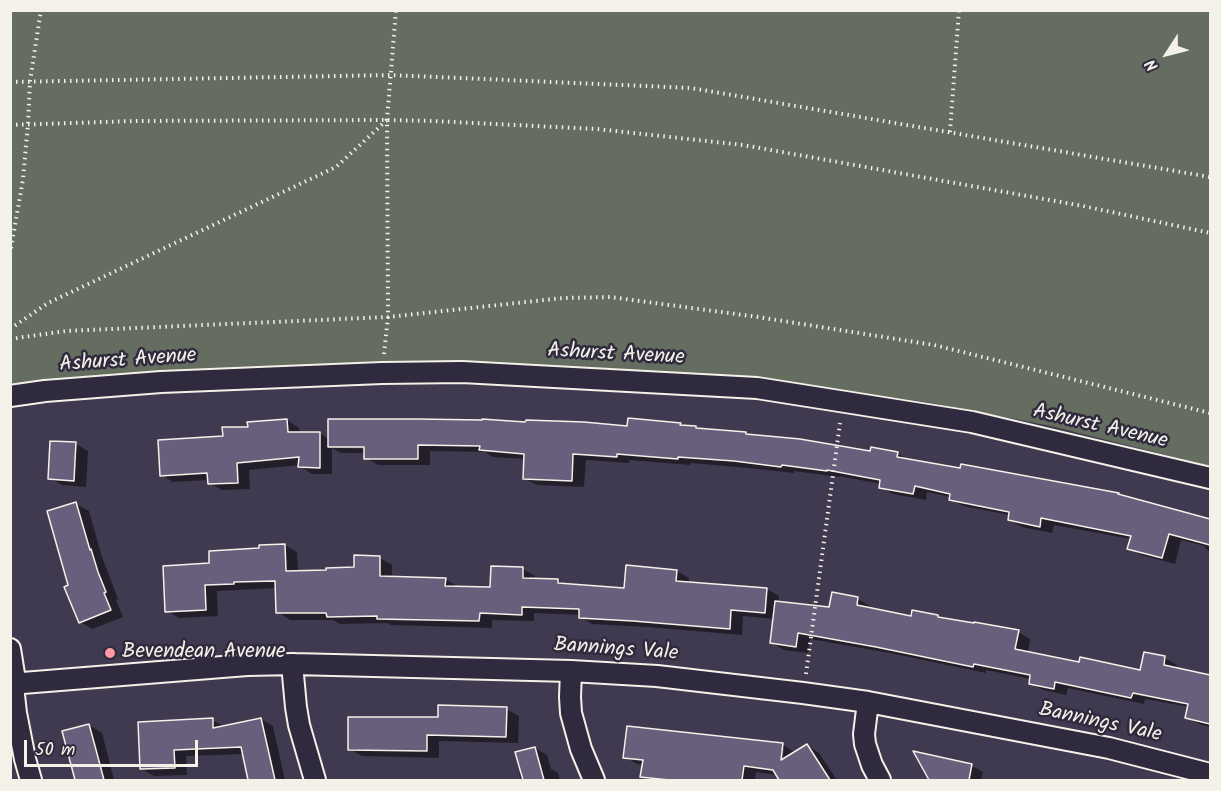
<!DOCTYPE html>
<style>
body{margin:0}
#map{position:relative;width:1221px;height:791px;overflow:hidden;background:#403a50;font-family:Kalam,sans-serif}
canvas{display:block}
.frame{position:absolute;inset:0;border:12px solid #f4f1e8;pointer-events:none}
.north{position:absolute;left:1137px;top:24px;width:60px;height:60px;-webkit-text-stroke:4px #2f2a3d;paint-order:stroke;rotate:234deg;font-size:16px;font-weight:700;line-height:24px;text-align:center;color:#f4f1e8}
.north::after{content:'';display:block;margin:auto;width:21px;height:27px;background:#f4f1e8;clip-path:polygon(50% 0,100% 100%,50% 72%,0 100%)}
.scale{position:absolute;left:24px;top:740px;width:174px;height:27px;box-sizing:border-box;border:3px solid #f4f1e8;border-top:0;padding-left:8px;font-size:18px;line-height:21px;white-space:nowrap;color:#f4f1e8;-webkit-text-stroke:4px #2f2a3d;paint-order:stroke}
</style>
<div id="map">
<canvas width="1221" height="791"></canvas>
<div class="frame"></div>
<div class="north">N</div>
<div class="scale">50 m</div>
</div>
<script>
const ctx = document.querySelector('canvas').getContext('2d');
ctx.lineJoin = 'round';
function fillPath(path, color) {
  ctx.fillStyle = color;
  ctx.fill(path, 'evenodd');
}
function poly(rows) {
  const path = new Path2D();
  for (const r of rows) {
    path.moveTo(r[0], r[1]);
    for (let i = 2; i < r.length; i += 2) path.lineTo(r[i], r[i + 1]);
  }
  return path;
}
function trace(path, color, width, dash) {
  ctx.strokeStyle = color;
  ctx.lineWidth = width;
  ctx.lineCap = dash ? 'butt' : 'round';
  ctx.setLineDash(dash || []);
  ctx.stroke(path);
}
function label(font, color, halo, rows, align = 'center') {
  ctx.font = font + ' Kalam,sans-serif';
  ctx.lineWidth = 5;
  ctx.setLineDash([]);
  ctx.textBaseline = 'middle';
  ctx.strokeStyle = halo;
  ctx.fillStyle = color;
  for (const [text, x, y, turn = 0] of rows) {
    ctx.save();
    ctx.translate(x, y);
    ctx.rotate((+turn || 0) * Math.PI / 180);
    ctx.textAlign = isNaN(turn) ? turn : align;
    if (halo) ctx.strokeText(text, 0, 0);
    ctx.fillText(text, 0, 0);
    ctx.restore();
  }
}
const green = poly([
 [11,11,1210,11,1210,466,1051,426,932,403,870,394,809,386,571,369,472,363,375,362,170,372,11,387]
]);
const shadow = poly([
 [287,420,299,428,300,433,320,433,329,439,680,424,685,427,699,430,748,435,871,453,897,453,910,461,1176,512,1210,521,1210,552,1205,548,1205,546,1181,540,1175,564,1141,555,1129,548,1131,539,1054,525,1052,533,1022,527,1009,520,1010,515,963,506,951,499,951,497,927,492,926,500,893,494,881,487,881,484,839,476,839,477,794,471,794,473,748,468,691,463,690,465,629,460,629,463,586,460,584,487,537,485,524,478,525,459,493,457,485,452,430,451,430,465,378,465,366,458,366,453,341,453,332,448,332,474,312,474,300,466,300,465,249,470,250,489,222,490,209,483,209,480,173,482,161,475,224,437,249,428],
 [340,445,371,446,371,449,340,448],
 [76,444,88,451,86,487,62,485,50,478],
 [76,504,89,511,102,557,118,599,116,600,123,617,92,629,80,622,70,586],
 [285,545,297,552,298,572,356,569,380,558,392,565,392,578,445,579,457,586,457,588,492,589,523,569,535,576,535,580,558,581,565,585,625,589,677,571,689,578,689,583,767,589,779,596,779,603,831,609,833,594,858,599,870,606,870,609,912,618,938,617,942,619,1018,632,1030,639,1028,653,1080,663,1141,672,1145,653,1165,658,1177,665,1176,669,1210,676,1210,727,1199,724,1186,717,1189,707,1145,699,1144,704,1068,688,1066,695,1043,690,1030,683,1031,679,986,670,986,673,890,653,810,639,808,653,784,650,772,643,775,619,743,616,742,635,647,627,592,624,580,617,580,615,534,613,534,621,492,620,492,628,391,625,387,623,340,624,333,620,290,620,278,612,277,588,217,591,218,616,179,618,167,611,211,565,261,550],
 [506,709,519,716,518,743,439,741,439,758,362,756,349,749,439,718],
 [261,719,273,726,285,780,249,780,244,754,186,756,187,775,154,776,142,769,212,720,225,727],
 [89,725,102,733,114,780,76,780,63,732],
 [783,745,796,753,807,745,819,753,837,780,781,780,777,775,756,772,755,780,650,780,642,776,644,765,637,764,625,757],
 [781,748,784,748,782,768,779,767],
 [535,748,547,755,551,769,558,773,560,780,521,780,519,773,522,772],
 [916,754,972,766,983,772,981,780,931,780]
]);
const building = poly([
 [628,418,681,423,680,425,696,426,696,428,746,432,746,434,800,439,870,451,871,447,898,452,897,457,960,468,961,464,1119,493,1118,494,1210,519,1210,545,1169,534,1162,558,1127,549,1131,536,1041,518,1040,527,1008,520,1009,512,949,500,950,494,915,486,913,494,879,488,880,480,827,470,827,471,782,465,781,467,734,461,678,457,678,459,617,454,617,457,573,454,572,481,523,479,524,454,479,450,480,446,418,445,418,459,364,459,364,447,328,447,328,419,417,419,482,420,482,419,525,422,526,420,584,422,627,426,628,418],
 [287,419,288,432,320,432,320,468,298,467,299,457,237,463,238,483,208,484,207,473,160,476,158,440,223,436,222,427,248,427,247,422,287,419],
 [50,441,76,442,74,481,48,479,50,441],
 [76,502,90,550,91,549,98,572,106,592,104,593,111,610,79,623,64,587,68,585,47,511,76,502],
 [285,544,286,571,326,570,326,568,354,567,354,555,380,556,380,576,446,578,445,586,490,587,491,566,523,567,523,578,558,579,558,583,624,588,626,565,677,570,676,581,767,588,765,613,731,610,730,629,633,621,579,618,579,609,522,607,522,615,480,613,479,621,377,619,377,616,327,617,326,613,276,613,275,581,234,582,234,584,205,585,206,610,165,612,163,566,209,563,209,551,259,548,259,545,285,544],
 [832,592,858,597,857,605,911,616,912,610,938,615,938,617,974,623,974,622,1019,630,1015,649,1079,662,1080,657,1140,670,1144,652,1165,656,1164,665,1210,675,1210,724,1185,718,1188,704,1133,693,1131,698,1055,682,1054,689,1029,684,1030,675,974,664,973,667,876,647,798,633,796,647,770,643,775,601,829,607,832,592],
 [438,705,507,707,506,737,427,735,427,751,348,750,348,717,438,717,438,705],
 [213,718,213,728,261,718,275,780,248,780,241,747,174,750,175,768,140,769,138,722,213,718],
 [89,724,95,746,104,780,75,780,62,731,89,724],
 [627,726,783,743,781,760,807,744,830,780,779,780,773,770,744,766,742,780,669,780,640,777,643,760,623,758,627,726],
 [535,747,544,780,523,780,515,752,535,747],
 [913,751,972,764,969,780,929,780,913,751]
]);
const path = poly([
 [10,82,391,75,691,88,1210,177],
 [10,125,134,121,387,120,433,121,597,129,743,145,1083,206,1210,233],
 [950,132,959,10],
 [10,254,23,179,28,124,30,81,41,10],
 [10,329,48,303,336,167,387,120],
 [10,339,66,331,388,317,563,298,610,297,758,317,934,345,1210,413],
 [384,354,388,317,387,120,396,10],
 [806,674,840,423]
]);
const street = poly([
 [10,396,45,391,161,382,382,373,462,372,757,388,972,422,1210,478],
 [10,649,14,674,14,695,16,713,25,759,31,780],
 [294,664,293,675,296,707,299,725,315,780],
 [571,671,570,697,571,713,581,749,594,780],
 [10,684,247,665,294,664,571,671,657,676,803,693,868,702,1109,748,1210,774],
 [868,702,864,734,865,744,872,765,880,780]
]);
const markers = [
 [110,653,6,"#ff9aa2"]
];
const streetNames = [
 ["Ashurst Avenue",616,356,3],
 ["Ashurst Avenue",128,362,-4],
 ["Ashurst Avenue",1100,428,13],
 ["Bannings Vale",616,651,4],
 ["Bannings Vale",1100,724,12]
];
const poiNames = [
 ["Bevendean Avenue",122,653]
];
fillPath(green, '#656d60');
fillPath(shadow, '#0007');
fillPath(building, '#695e7b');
trace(building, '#f4f1e8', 1.5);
trace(street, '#f4f1e8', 24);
trace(path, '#f4f1e8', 4, [1.5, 4.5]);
trace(street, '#2f2a3d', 20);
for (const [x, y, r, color] of markers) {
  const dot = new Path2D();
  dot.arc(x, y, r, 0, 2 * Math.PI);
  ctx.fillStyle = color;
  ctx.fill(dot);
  trace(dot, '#2f2a3d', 2);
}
label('21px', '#f4f1e8', '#2f2a3d', streetNames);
label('21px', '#f4f1e8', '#2f2a3d', poiNames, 'left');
</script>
